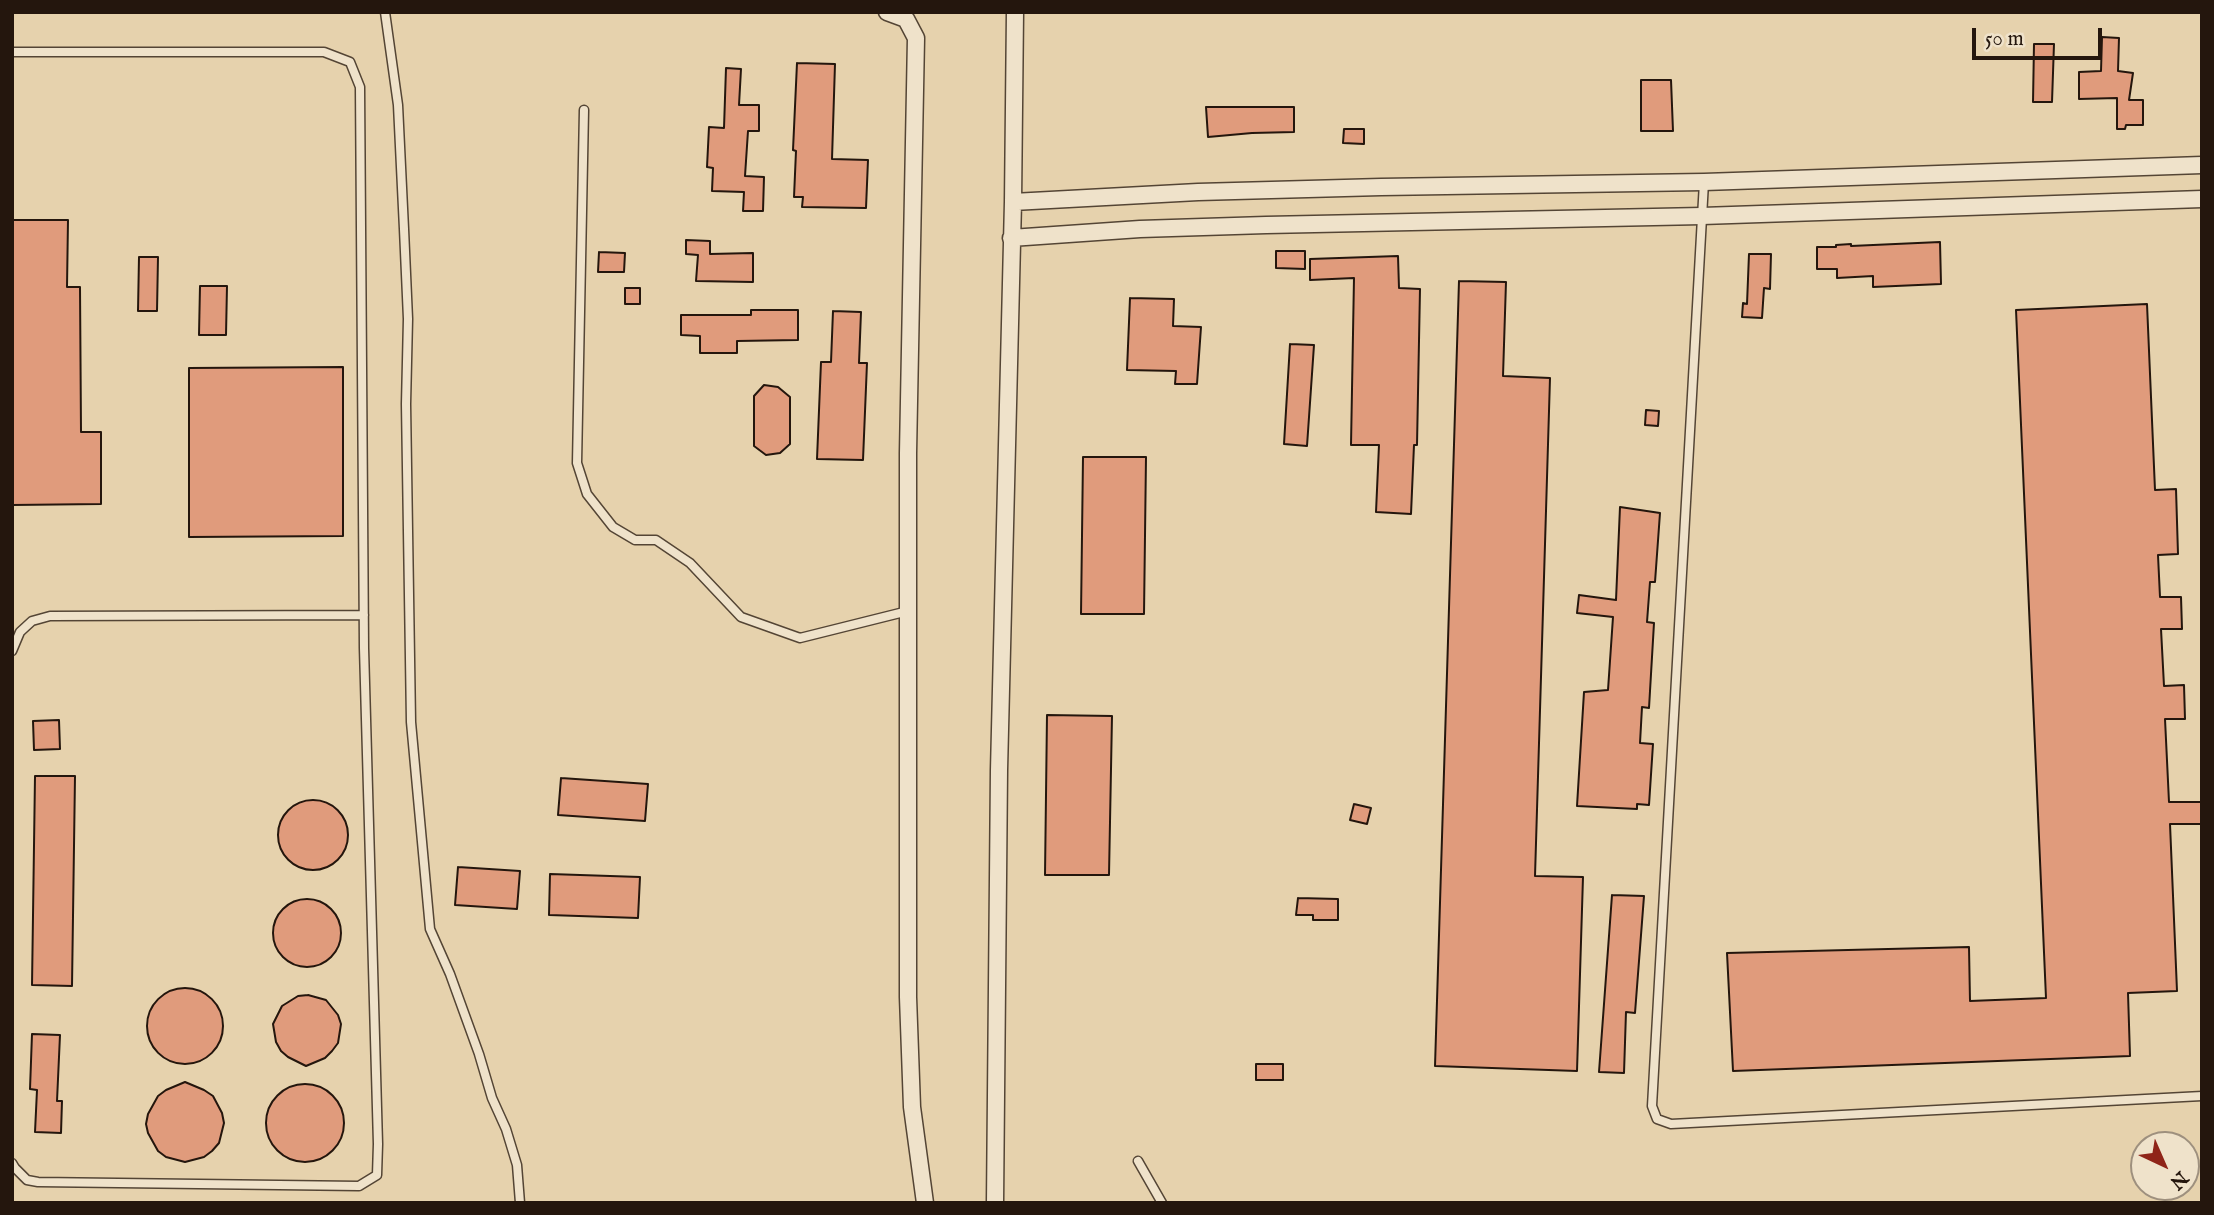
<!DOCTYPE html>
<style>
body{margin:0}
#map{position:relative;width:2214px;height:1215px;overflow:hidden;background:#e6d2ad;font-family:"IM FELL English",serif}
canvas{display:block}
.frame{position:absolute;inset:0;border:14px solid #24160d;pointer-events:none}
.north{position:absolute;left:2130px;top:1131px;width:70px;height:70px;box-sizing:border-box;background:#efe2ca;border:2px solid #9e907e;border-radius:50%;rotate:136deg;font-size:19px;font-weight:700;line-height:28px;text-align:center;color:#24160d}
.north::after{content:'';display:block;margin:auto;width:24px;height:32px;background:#8f2418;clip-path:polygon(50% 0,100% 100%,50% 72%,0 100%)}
.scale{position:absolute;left:1972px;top:28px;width:130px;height:32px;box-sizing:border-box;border:4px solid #24160d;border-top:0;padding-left:9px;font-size:21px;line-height:24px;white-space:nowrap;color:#24160d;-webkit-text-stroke:5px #efe2ca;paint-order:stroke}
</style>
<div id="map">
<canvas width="2214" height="1215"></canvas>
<div class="frame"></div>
<div class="north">N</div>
<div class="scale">50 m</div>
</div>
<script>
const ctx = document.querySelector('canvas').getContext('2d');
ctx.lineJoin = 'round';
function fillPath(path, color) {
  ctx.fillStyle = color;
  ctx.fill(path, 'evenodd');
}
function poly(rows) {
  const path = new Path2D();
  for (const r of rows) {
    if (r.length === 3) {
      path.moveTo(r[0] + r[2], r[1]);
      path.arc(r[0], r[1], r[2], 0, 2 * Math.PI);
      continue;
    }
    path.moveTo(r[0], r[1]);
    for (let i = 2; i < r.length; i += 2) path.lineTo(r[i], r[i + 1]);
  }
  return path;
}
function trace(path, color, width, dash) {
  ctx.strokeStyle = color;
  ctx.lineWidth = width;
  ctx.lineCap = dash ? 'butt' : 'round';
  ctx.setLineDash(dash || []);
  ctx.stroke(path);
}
const building = poly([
 [2102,37,2119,38,2118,71,2133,73,2129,100,2143,100,2143,125,2126,125,2125,129,2117,129,2117,98,2079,99,2079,72,2101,71,2102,37],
 [2034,44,2054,44,2052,102,2033,102,2034,44],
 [797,63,835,64,832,159,868,160,866,208,802,207,803,197,794,197,796,151,793,150,797,63],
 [726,68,741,69,739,105,759,105,759,131,748,131,745,176,764,177,763,211,743,211,744,192,712,191,713,168,707,167,709,127,724,128,726,68],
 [1641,80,1671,80,1673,131,1641,131,1641,80],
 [1206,107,1294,107,1294,132,1252,133,1208,137,1206,107],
 [1344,129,1364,129,1364,144,1343,143,1344,129],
 [12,220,68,220,67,287,80,287,81,432,101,432,101,504,12,505,12,220],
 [686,240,710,241,710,254,753,253,753,282,696,281,698,255,686,254,686,240],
 [1940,242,1941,284,1873,287,1873,276,1837,278,1837,269,1817,269,1817,247,1836,247,1836,245,1851,244,1851,246,1940,242],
 [1276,251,1305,251,1305,269,1276,268,1276,251],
 [599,252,625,253,624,272,598,272,599,252],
 [1749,254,1771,254,1770,289,1764,288,1762,318,1742,317,1743,303,1747,304,1749,254],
 [1398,256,1399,288,1420,289,1417,445,1414,445,1411,514,1376,512,1379,445,1351,445,1354,278,1310,280,1310,259,1398,256],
 [139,257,158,257,157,311,138,311,139,257],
 [1459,281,1506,282,1503,376,1550,378,1535,876,1583,877,1577,1071,1435,1066,1459,281],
 [200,286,227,286,226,335,199,335,200,286],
 [625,288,640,288,640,304,625,304,625,288],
 [1130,298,1174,299,1173,326,1201,327,1197,384,1175,384,1176,371,1127,370,1130,298],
 [2147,304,2155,490,2176,489,2178,554,2158,555,2160,597,2181,597,2182,629,2161,629,2164,686,2184,685,2185,719,2165,719,2169,802,2201,802,2202,824,2170,824,2177,991,2128,993,2130,1056,1733,1071,1727,953,1969,947,1970,1001,2046,998,2016,310,2147,304],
 [751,310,798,310,798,340,737,341,737,353,700,353,700,336,681,335,681,315,751,315,751,310],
 [833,311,861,312,859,363,867,363,863,460,817,459,821,362,831,362,833,311],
 [1290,344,1314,345,1307,446,1284,444,1290,344],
 [343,367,343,536,189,537,189,368,343,367],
 [764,385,778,387,790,397,790,444,780,453,766,455,754,446,754,396,764,385],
 [1646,410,1659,411,1658,426,1645,425,1646,410],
 [1083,457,1146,457,1144,614,1081,614,1083,457],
 [1620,507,1660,513,1655,582,1650,582,1647,622,1654,623,1649,708,1642,707,1640,743,1653,744,1649,805,1637,804,1637,809,1577,806,1584,692,1608,690,1613,617,1577,613,1579,595,1616,600,1620,507],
 [1047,715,1112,716,1109,875,1045,875,1047,715],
 [59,720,60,749,34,750,33,721,59,720],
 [35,776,75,776,72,986,32,985,35,776],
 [561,778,648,784,645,821,558,815,561,778],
 [313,835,35],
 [1354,804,1371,808,1367,824,1350,820,1354,804],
 [458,867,520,871,517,909,455,905,458,867],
 [550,874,640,877,638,918,549,915,550,874],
 [1612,895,1644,896,1635,1013,1626,1012,1624,1073,1599,1072,1612,895],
 [1298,898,1338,899,1338,920,1313,920,1313,915,1296,915,1298,898],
 [307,933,34],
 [185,1026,38],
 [308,995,326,1000,338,1015,341,1024,338,1043,332,1051,325,1058,306,1066,288,1057,281,1051,276,1042,273,1024,282,1006,298,996,308,995],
 [32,1034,60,1035,57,1101,62,1101,61,1133,35,1132,37,1090,30,1089,32,1034],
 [1256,1064,1283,1064,1283,1080,1256,1080,1256,1064],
 [185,1082,204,1090,213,1096,222,1113,224,1123,219,1143,212,1151,204,1157,185,1162,166,1157,158,1151,148,1133,146,1124,148,1114,158,1096,166,1090,185,1082],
 [305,1123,39]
]);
const lane = poly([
 [385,12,398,105,404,229,408,319,406,404,411,722,430,929,450,974,479,1054,492,1098,506,1129,517,1165,520,1203],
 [12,52,324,52,350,62,360,87,364,648,378,1144,377,1175,359,1186,38,1182,27,1180,15,1168,12,1163],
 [584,110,577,463,587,494,613,527,635,540,656,540,690,563,741,617,800,638,908,611],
 [1704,182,1652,1106,1657,1119,1671,1124,2202,1096],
 [12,651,20,632,32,621,50,616,364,615],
 [1138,1161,1162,1203]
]);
const street = poly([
 [887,12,906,19,916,38,908,453,908,997,912,1107,925,1203],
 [1013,202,1198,192,1381,187,1704,182,2202,165],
 [1011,238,1140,229,1266,225,1702,216,2202,199],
 [995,1203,999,770,1013,202,1015,12]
]);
fillPath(building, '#e09b7c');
trace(building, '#24160d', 2);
trace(lane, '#544535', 11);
trace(street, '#544535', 19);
trace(lane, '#efe2ca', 8);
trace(street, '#efe2ca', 16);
</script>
